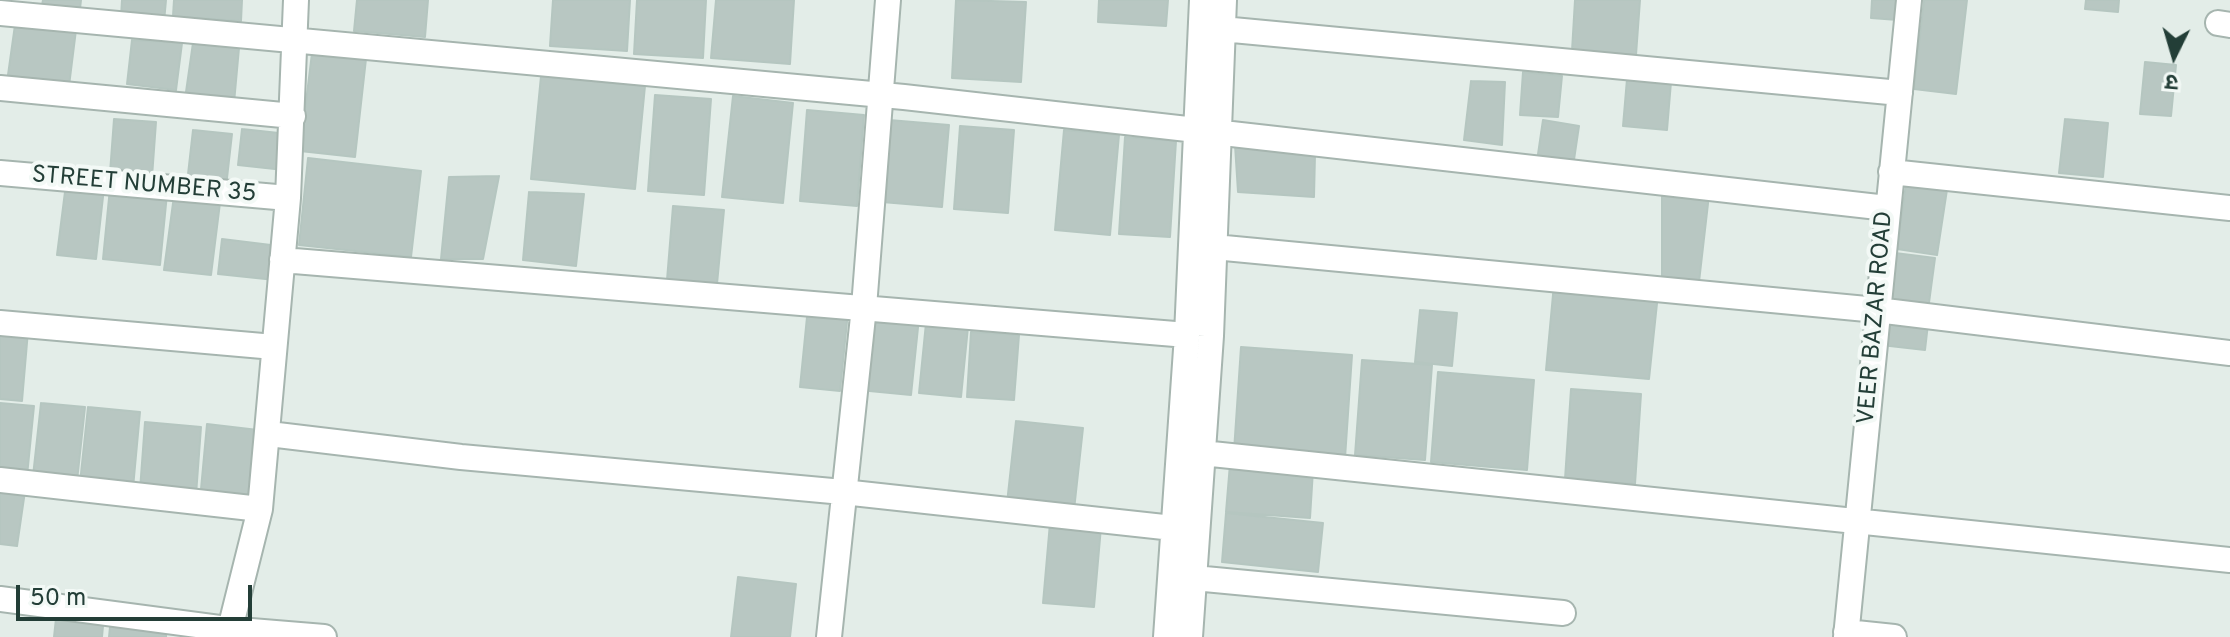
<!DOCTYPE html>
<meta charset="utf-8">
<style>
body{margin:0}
#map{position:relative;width:2230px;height:637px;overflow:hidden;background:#e3ede8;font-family:Overpass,"Noto Sans Devanagari",sans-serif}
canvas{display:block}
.north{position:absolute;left:2134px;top:16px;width:80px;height:80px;-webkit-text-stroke:6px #f3f9f6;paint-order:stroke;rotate:185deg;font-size:22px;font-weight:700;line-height:32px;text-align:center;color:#233e37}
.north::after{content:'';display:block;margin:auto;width:28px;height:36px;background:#233e37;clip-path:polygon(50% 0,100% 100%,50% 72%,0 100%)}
.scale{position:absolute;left:16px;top:585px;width:236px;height:36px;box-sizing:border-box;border:4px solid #233e37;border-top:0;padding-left:10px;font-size:24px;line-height:28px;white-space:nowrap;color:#233e37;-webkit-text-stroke:6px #f3f9f6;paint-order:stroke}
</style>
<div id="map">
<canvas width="2230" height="637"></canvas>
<div class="north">उ</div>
<div class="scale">50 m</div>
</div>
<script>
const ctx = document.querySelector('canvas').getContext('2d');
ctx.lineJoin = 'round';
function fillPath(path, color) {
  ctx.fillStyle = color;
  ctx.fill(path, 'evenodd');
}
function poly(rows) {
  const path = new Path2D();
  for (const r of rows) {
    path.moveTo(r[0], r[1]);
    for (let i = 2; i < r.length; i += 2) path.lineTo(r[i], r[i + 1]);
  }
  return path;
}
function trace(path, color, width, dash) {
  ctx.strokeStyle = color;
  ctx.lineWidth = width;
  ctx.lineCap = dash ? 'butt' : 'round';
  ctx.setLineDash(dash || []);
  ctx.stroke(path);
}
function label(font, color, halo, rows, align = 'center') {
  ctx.font = font + ' Overpass,sans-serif';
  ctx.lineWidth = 8;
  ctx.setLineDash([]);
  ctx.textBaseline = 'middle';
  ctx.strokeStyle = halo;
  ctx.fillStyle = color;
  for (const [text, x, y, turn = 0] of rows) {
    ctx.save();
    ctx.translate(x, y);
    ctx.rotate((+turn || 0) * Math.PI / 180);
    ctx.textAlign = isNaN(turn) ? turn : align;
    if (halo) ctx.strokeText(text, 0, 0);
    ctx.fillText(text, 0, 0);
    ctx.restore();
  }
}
const building = poly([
 [43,0,81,0,80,9,42,5,43,0],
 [122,0,166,0,164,22,121,17,122,0],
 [174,0,242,0,241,21,173,16,174,0],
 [357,0,428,0,425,37,354,31,357,0],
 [553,0,630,0,627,51,550,46,553,0],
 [637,0,706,0,703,58,634,54,637,0],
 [716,0,794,0,790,64,711,58,716,0],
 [956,0,1026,2,1021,82,952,78,956,0],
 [1099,0,1168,0,1166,26,1098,22,1099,0],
 [1575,0,1640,0,1636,55,1572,51,1575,0],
 [1872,0,1900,0,1898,20,1871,18,1872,0],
 [1924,0,1967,0,1956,94,1914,89,1924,0],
 [2086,0,2119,0,2118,12,2085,9,2086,0],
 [15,25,76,30,69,86,8,75,15,25],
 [132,40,182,43,176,90,127,84,132,40],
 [193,43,239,48,234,103,186,92,193,43],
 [312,53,366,59,355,157,300,151,312,53],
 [2145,62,2176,65,2171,116,2140,114,2145,62],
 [1523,72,1562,76,1558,117,1520,115,1523,72],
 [541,76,645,86,635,189,531,179,541,76],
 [1627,79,1671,82,1667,130,1623,126,1627,79],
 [1471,81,1505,82,1502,145,1464,140,1471,81],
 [655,95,711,99,704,195,648,191,655,95],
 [733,96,793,103,783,203,722,197,733,96],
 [807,110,864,115,857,206,800,201,807,110],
 [114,119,156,122,152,177,110,173,114,119],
 [2065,119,2108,123,2103,177,2059,173,2065,119],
 [889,120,949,125,942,207,882,202,889,120],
 [1543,120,1579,126,1572,173,1536,168,1543,120],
 [960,126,1014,130,1008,213,954,209,960,126],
 [242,129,288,134,284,170,238,165,242,129],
 [193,130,232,134,226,187,187,183,193,130],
 [1064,130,1119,135,1110,235,1055,230,1064,130],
 [1125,137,1176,141,1170,237,1119,234,1125,137],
 [1235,145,1315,154,1314,197,1238,192,1235,145],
 [308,158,421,171,411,257,299,245,308,158],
 [499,176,483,259,441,259,449,177,499,176],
 [1907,177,1948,183,1937,255,1897,249,1907,177],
 [66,184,104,188,96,259,57,255,66,184],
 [110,188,167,194,160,265,103,259,110,188],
 [529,192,584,194,576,266,523,260,529,192],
 [1662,193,1709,195,1699,282,1662,277,1662,193],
 [174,196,220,203,211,275,164,270,174,196],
 [673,206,724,210,717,284,667,280,673,206],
 [222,239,279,246,275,280,218,274,222,239],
 [1887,252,1935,258,1928,310,1880,303,1887,252],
 [1554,284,1658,294,1649,379,1546,370,1554,284],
 [808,307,848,312,840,391,800,387,808,307],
 [1420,310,1457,313,1452,366,1415,362,1420,310],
 [866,313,919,318,911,395,859,390,866,313],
 [1885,319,1928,324,1925,350,1881,345,1885,319],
 [926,323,968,327,961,397,919,393,926,323],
 [0,329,28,331,22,401,0,399,0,329],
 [971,332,1019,335,1014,400,967,397,971,332],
 [1241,347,1352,355,1345,458,1234,451,1241,347],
 [1362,360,1432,365,1425,460,1355,455,1362,360],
 [1438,372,1534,380,1527,470,1431,462,1438,372],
 [1571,389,1641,394,1635,484,1565,479,1571,389],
 [0,403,34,406,27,476,0,473,0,403],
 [41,403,85,407,77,481,33,476,41,403],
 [88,407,140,412,133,488,80,483,88,407],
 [1016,421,1083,428,1074,510,1007,503,1016,421],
 [145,422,201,427,196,495,140,490,145,422],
 [207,424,258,430,250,505,200,500,207,424],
 [1230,464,1313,470,1310,518,1226,512,1230,464],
 [0,487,25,491,17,546,0,544,0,487],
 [1226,513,1323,523,1318,572,1222,562,1226,513],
 [1050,523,1101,527,1094,607,1043,603,1050,523],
 [738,577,796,584,790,637,731,637,738,577],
 [57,609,104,615,102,637,54,637,57,609],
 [111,617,167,623,166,637,109,637,111,617]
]);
const street = poly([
 [0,13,904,97,1887,208],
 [2218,23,2230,25],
 [1222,29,1900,93],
 [0,88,293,116],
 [1891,172,2230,208],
 [0,173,288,198],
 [1214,247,1877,310,2230,353],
 [282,260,1187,335],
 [0,323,274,347],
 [269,434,461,457,843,492,1173,528],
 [1202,453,2230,560],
 [0,480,260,509,288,198,296,0],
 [1194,578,1563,613],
 [0,599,227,629,324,637],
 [1846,632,1894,637],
 [228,637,260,509],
 [829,637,864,307,888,0],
 [1166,637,1187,335,1202,0],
 [1190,637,1211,336,1224,0],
 [1846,637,1909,0]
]);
const streetNames = [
 ["STREET NUMBER 35",144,186,5],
 ["VEER BAZAR ROAD",1877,318,-85]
];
fillPath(building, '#b8c7c2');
trace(building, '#b5c6c0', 2);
trace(street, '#a6b5af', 28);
trace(street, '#fff', 24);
label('24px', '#233e37', '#f3f9f6', streetNames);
</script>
